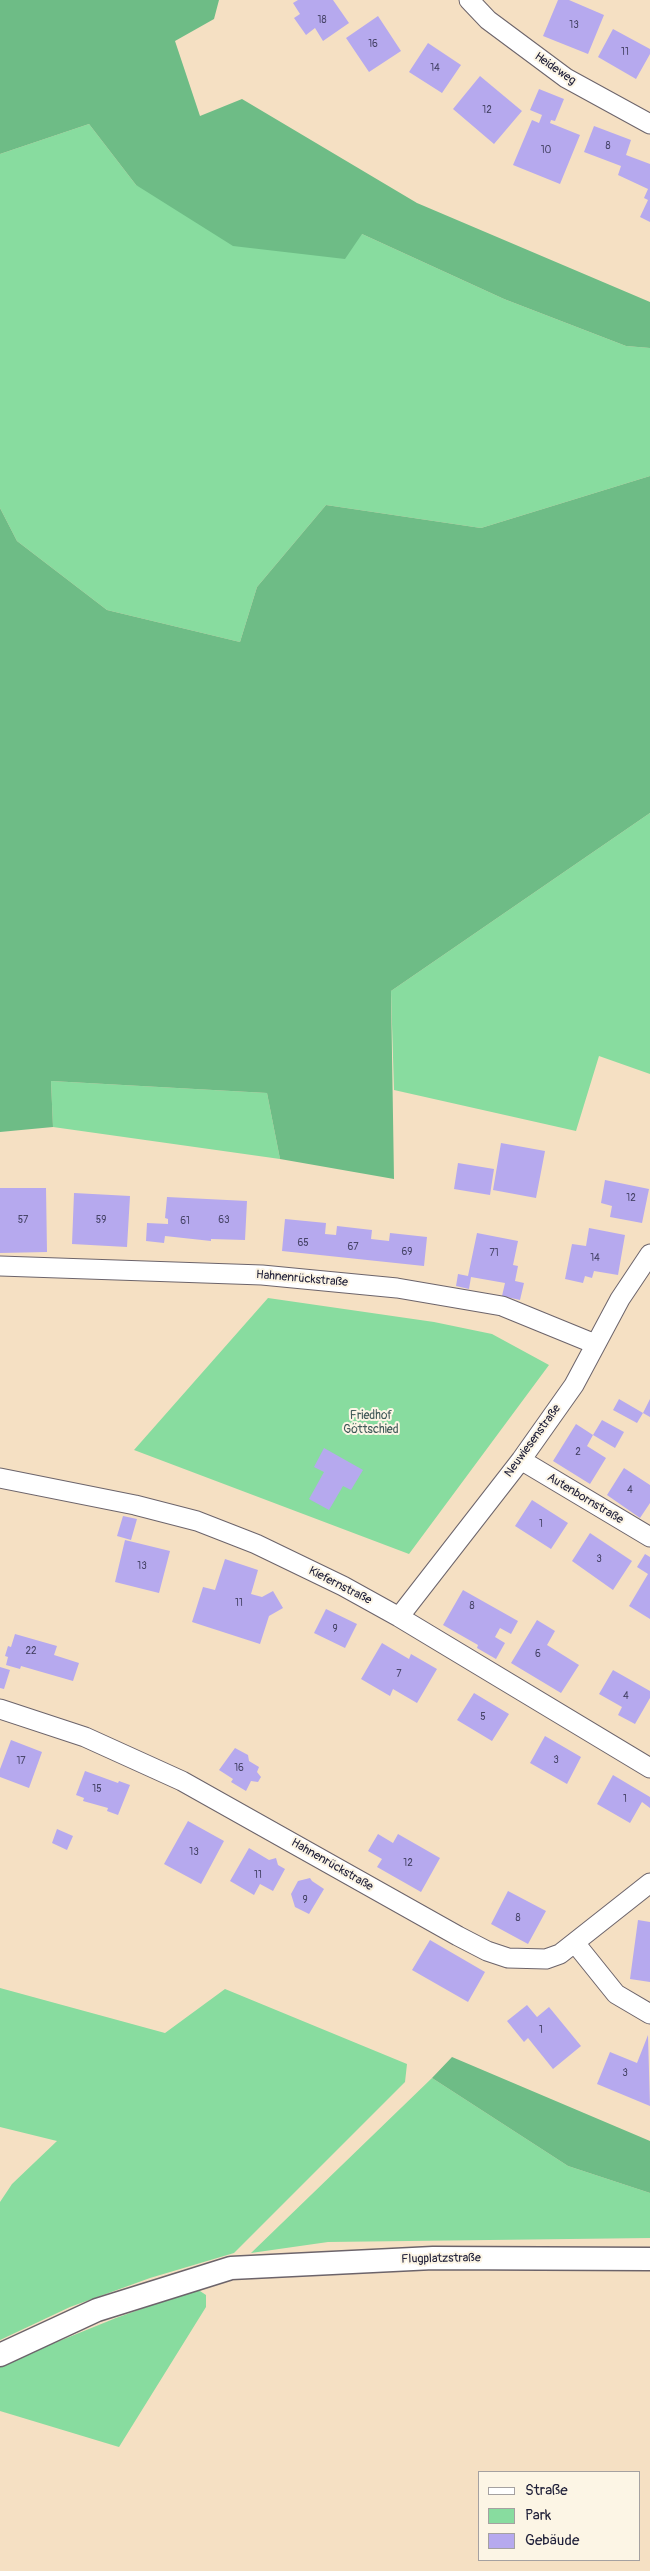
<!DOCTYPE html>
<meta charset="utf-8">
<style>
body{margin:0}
#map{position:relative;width:650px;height:2571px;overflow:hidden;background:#f5e0c3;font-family:Pangolin,sans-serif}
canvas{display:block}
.legend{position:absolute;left:478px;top:2471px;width:162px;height:90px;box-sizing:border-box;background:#fcf5e5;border:1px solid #a5a1a1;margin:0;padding:6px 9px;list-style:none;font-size:15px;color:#22223b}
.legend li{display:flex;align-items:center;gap:10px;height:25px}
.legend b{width:25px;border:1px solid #a5a1a1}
</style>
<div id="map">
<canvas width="650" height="2571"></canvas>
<ul class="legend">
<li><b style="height:6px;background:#fff"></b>Straße</li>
<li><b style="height:14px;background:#88dc9f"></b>Park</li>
<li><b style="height:14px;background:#b6a9ee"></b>Gebäude</li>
</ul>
</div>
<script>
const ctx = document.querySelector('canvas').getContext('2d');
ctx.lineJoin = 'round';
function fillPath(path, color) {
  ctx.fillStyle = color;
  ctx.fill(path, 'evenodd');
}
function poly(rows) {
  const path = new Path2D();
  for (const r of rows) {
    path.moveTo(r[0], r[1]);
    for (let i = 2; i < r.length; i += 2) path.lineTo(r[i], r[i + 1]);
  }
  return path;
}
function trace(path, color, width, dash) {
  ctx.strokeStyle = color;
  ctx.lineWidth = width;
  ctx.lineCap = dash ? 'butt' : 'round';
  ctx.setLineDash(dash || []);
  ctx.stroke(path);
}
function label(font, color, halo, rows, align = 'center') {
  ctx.font = font + ' Pangolin,sans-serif';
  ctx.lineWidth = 4;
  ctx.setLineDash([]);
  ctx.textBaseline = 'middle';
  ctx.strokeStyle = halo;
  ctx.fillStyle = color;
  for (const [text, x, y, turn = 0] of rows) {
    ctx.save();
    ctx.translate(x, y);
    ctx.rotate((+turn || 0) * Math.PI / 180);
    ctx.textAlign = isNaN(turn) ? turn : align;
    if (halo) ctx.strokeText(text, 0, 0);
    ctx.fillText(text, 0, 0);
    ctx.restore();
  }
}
const green = poly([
 [89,124,136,185,362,234,504,299,626,346,650,348,650,476,481,528,326,505,257,587,240,642,107,610,17,541,0,508,0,154],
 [650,813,650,1074,599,1056,576,1131,394,1090,391,991],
 [51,1081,267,1093,280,1159,53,1127],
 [268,1298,434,1322,492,1334,549,1365,409,1554,134,1450],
 [0,1988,165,2033,225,1989,407,2064,405,2082,234,2253,150,2278,70,2307,0,2340,0,2202,12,2184,57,2141,0,2127],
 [432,2078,568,2166,650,2193,650,2238,328,2242,251,2253],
 [197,2289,206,2295,206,2307,119,2447,0,2411,0,2365,116,2318]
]);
const forest = poly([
 [0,0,219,0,214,19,175,41,200,116,242,99,417,203,650,302,650,348,626,346,504,299,362,234,345,259,233,246,136,185,89,124,0,154],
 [650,476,650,813,391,991,394,1179,280,1159,267,1093,51,1081,53,1127,0,1132,0,508,17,541,107,610,240,642,257,587,326,505,481,528],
 [452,2057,650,2141,650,2193,568,2166,432,2078]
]);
const building = poly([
 [298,0,333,0,349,23,323,41,315,28,306,35,294,18,300,14,293,3],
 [558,0,569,0,604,15,588,54,543,36],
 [378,16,401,51,369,72,346,38],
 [613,29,650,49,650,54,636,79,598,57],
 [428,43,461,65,442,93,409,72],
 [480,76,522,111,494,144,453,109],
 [539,89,564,99,555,121,551,120,550,123,580,135,560,184,513,165,532,120,539,123,542,115,530,110],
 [594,126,631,140,626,155,650,164,650,222,640,217,648,200,644,198,648,189,618,175,621,166,584,152],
 [501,1143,545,1151,536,1198,493,1190],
 [458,1163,494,1169,490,1195,454,1189],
 [605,1180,649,1189,642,1223,610,1217,612,1206,601,1203],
 [0,1188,46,1188,47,1252,0,1253],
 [74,1193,130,1196,127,1247,72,1244],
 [167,1197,247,1201,245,1240,211,1239,211,1241,165,1236,164,1243,146,1241,147,1223,168,1224,168,1219,165,1218],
 [285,1219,326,1223,325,1234,336,1235,337,1226,372,1230,371,1239,389,1241,390,1233,427,1237,424,1266,282,1251],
 [589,1228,625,1235,618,1275,594,1271,592,1278,585,1276,583,1283,565,1279,572,1244,586,1246],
 [477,1233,518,1241,513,1265,518,1266,515,1281,524,1283,520,1300,502,1296,505,1283,471,1277,469,1289,456,1286,458,1274,468,1276],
 [619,1399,643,1413,637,1423,613,1410],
 [650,1399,650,1417,643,1413],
 [602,1420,624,1432,615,1448,593,1435],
 [576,1424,593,1435,587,1446,606,1458,590,1484,553,1461],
 [324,1448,363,1470,351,1490,343,1486,329,1510,309,1499,324,1472,314,1467],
 [624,1468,650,1485,650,1503,640,1518,607,1495],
 [532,1500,568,1523,551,1549,515,1526],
 [123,1516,137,1519,131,1540,117,1536],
 [590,1533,632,1561,613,1590,572,1561],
 [125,1540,170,1551,159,1593,115,1582],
 [645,1554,650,1557,650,1619,629,1606,648,1574,637,1567],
 [225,1559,258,1570,251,1594,262,1597,273,1591,283,1608,269,1616,260,1644,192,1622,203,1587,215,1590],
 [463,1590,518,1621,511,1634,500,1628,495,1637,505,1643,496,1659,477,1648,478,1645,443,1625],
 [326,1609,357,1624,345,1648,314,1633],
 [537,1620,555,1631,547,1645,579,1665,561,1693,511,1663],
 [15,1634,57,1646,54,1655,79,1663,73,1681,21,1666,20,1669,6,1665,8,1657,5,1656,8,1646,11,1647],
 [382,1643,409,1659,411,1654,437,1669,417,1703,393,1689,390,1696,361,1679],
 [0,1667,10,1670,4,1689,0,1688],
 [613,1670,650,1691,650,1698,635,1724,618,1715,622,1707,599,1694],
 [474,1693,509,1714,492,1741,457,1720],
 [545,1736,581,1757,567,1784,530,1763],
 [11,1740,42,1752,29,1788,0,1777,0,1769],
 [235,1748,248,1755,249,1761,259,1767,257,1772,261,1777,258,1782,251,1781,246,1791,231,1782,233,1779,219,1770],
 [85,1771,118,1783,119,1781,130,1785,118,1815,107,1811,108,1808,83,1801,84,1798,76,1795],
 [613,1775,650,1797,650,1808,642,1802,630,1823,597,1804],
 [188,1821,224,1841,201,1884,164,1864],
 [57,1829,73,1836,67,1850,52,1843],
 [378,1834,393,1843,398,1834,440,1858,421,1892,377,1867,382,1859,368,1851],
 [249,1848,269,1860,276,1858,278,1865,285,1869,273,1891,260,1884,254,1895,230,1881],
 [310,1878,312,1881,324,1889,309,1914,295,1907,291,1894,298,1881],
 [508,1891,546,1911,528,1944,491,1924],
 [638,1920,650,1922,650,1982,630,1979],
 [430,1940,485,1972,468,2002,412,1970],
 [527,2005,537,2017,549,2007,581,2046,553,2069,528,2038,524,2042,507,2021],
 [648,2035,650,2106,597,2084,610,2052,637,2063]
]);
const minor = poly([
 [469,0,488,20,566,78,650,124],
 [0,1266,262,1275,397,1288,502,1306,595,1344],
 [521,1460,650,1537],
 [0,1478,135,1505,197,1521,256,1544,343,1586,399,1617,650,1768],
 [399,1617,521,1460,574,1385,620,1299,650,1254],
 [0,1709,85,1737,182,1781,458,1936,487,1951,508,1958,546,1959,560,1954,650,1883],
 [575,1943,616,1994,650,2014]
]);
const tertiary = poly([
 [0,2355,97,2310,231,2268,433,2258,650,2259]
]);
const numberNames = [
 ["18",322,20],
 ["13",574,25],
 ["16",373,44],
 ["11",625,52],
 ["14",435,68],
 ["12",487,110],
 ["8",608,146],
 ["10",546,150],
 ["12",631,1198],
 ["57",23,1220],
 ["59",101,1220],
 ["63",224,1220],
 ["61",185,1221],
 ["65",303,1243],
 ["67",353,1247],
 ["69",407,1252],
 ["71",494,1253],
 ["14",595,1258],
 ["2",578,1452],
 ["4",630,1490],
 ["1",541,1524],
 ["3",599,1559],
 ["13",142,1566],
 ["11",239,1603],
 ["8",472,1606],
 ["9",335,1629],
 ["22",31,1651],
 ["6",538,1654],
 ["7",399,1674],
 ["4",626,1696],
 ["5",483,1717],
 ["3",556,1760],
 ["17",21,1761],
 ["16",239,1768],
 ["15",97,1789],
 ["1",625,1799],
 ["13",194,1852],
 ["12",408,1863],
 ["11",258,1875],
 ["9",305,1900],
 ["8",518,1918],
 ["1",541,2030],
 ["3",625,2073]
];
const streetNames = [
 ["Heideweg",555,69,35],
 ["Hahnenrückstraße",302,1279,5],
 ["Neuwiesenstraße",533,1441,-54],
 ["Autenbornstraße",585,1499,31],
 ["Kiefernstraße",340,1586,27],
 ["Hahnenrückstraße",332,1865,30],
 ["Flugplatzstraße",441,2259,-1]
];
const parkNames = [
 ["Friedhof",371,1416],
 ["Göttschied",371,1430]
];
fillPath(green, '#88dc9f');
fillPath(forest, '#6ebc86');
fillPath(building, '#b6a9ee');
trace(minor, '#6c646b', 21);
trace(tertiary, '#6c646b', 25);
trace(minor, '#fff', 19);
trace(tertiary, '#fff', 22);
label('10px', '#474468', null, numberNames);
label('12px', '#22223b', '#fcf5e5', streetNames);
label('12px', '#415a59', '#fcf5e5', parkNames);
</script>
